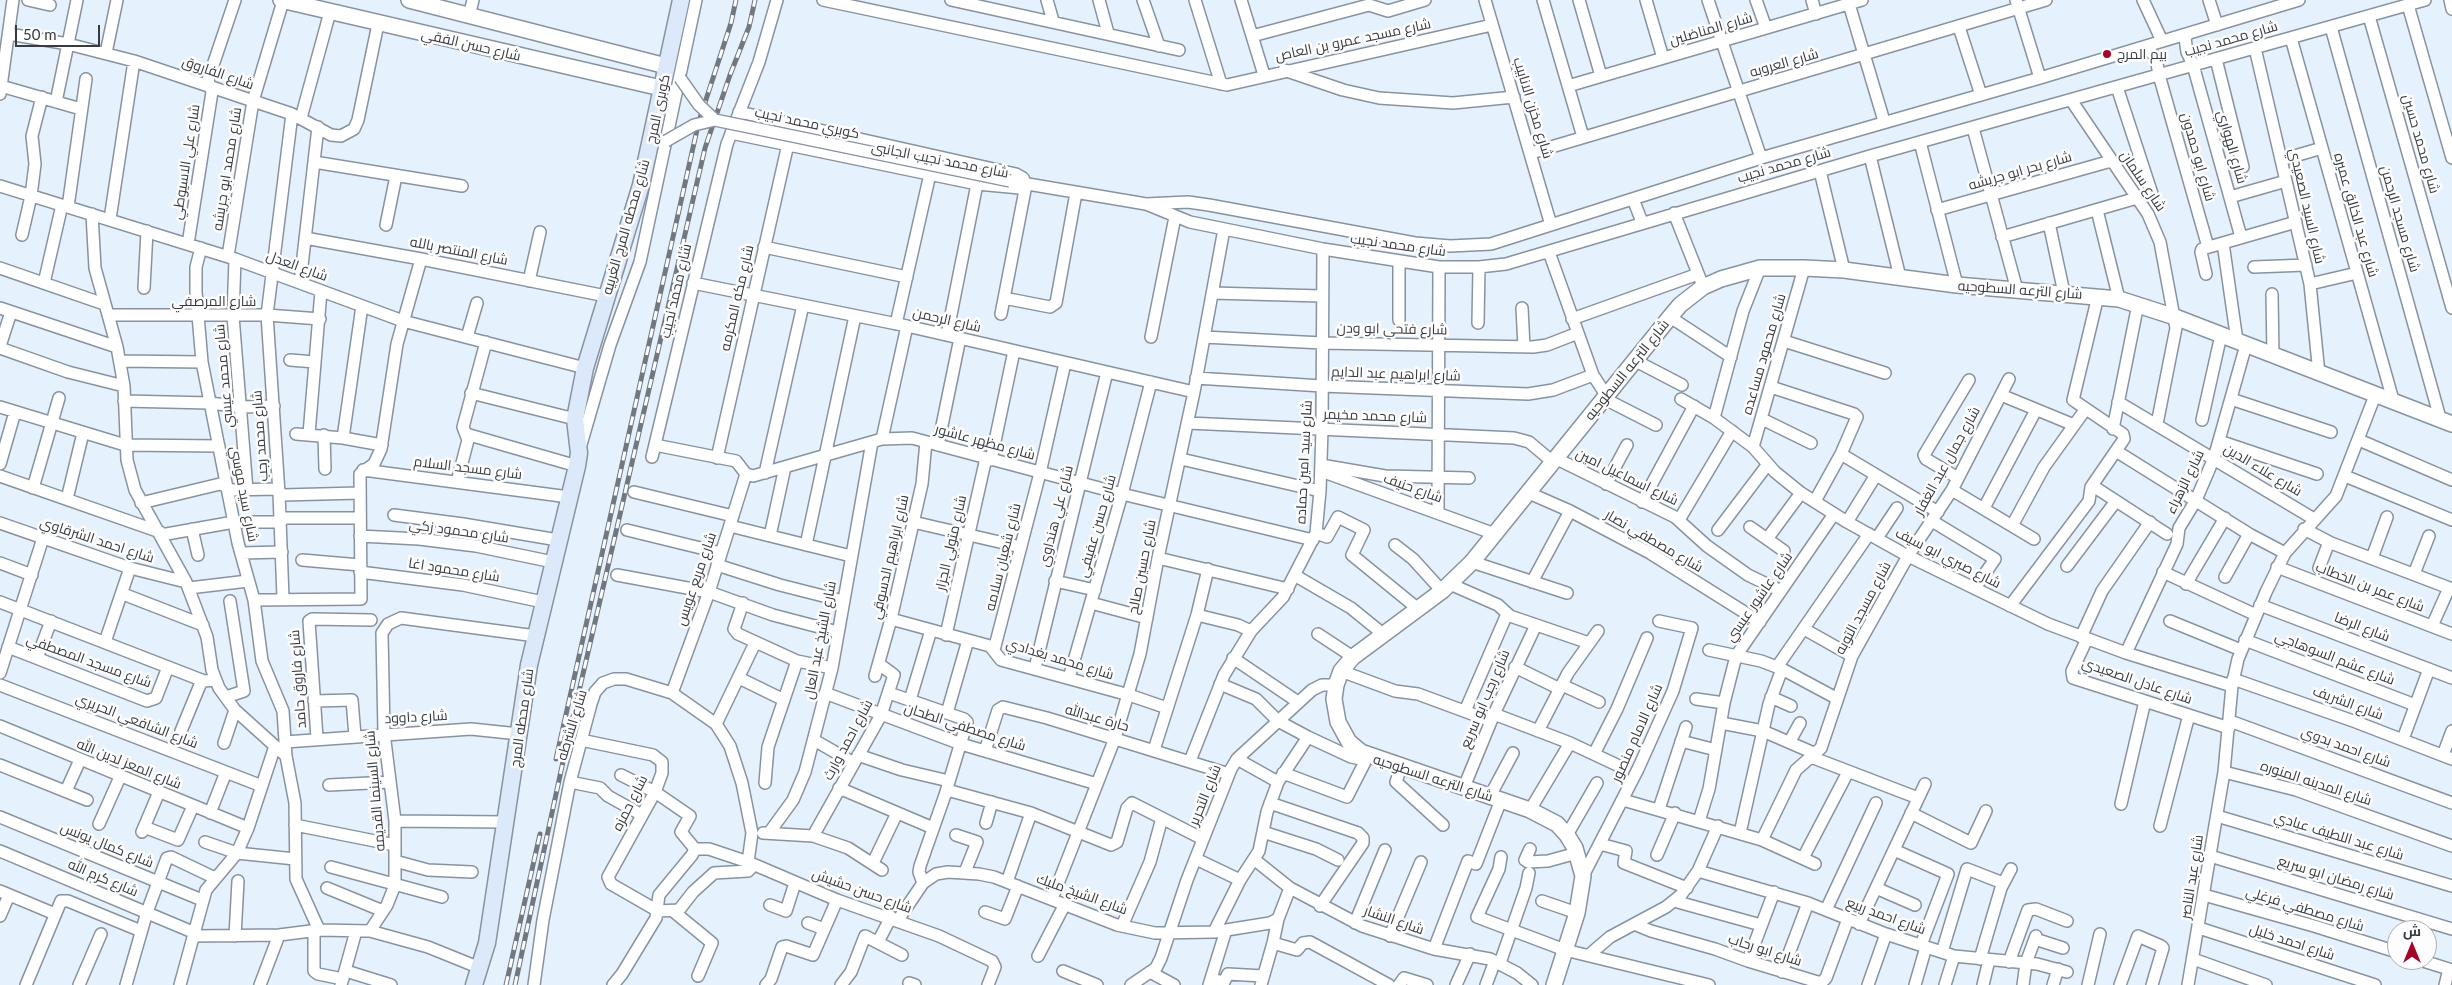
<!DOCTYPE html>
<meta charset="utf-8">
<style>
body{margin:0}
#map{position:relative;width:2452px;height:985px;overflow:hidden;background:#e6f1fe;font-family:Lato,Cairo,sans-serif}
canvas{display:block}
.north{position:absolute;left:2387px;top:920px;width:50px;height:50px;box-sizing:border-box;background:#fdfdfd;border:1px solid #aeafb2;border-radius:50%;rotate:0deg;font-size:14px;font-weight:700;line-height:20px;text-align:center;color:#373b41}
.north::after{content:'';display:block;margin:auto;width:18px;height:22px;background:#a30629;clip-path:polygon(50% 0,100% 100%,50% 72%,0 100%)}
.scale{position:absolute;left:15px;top:25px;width:85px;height:22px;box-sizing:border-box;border:2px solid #373b41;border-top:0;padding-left:6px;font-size:15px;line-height:18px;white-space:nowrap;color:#373b41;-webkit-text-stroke:4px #fdfdfd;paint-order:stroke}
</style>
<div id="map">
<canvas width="2452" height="985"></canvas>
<div class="north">ش</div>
<div class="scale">50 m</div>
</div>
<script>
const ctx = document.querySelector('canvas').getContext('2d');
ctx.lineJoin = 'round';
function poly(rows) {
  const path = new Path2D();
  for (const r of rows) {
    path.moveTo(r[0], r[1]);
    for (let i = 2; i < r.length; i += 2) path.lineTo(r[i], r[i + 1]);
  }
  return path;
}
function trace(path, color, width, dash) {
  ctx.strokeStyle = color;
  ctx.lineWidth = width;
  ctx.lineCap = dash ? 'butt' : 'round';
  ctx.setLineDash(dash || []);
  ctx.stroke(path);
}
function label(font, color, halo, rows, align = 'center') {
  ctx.font = font + ' Lato,Cairo,sans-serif';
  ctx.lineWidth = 5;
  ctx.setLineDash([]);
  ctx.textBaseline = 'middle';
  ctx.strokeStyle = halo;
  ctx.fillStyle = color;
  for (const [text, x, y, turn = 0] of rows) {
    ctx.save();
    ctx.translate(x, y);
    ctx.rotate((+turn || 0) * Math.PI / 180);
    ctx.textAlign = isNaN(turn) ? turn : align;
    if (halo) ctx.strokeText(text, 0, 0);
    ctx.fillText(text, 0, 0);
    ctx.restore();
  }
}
const minor = poly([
 [28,0,50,5],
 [823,0,1227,85,1492,25],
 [951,0,1179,50],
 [1047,0,1053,21],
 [1099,0,1108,33],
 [1143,0,1159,46],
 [1195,0,1221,84],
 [1241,0,1264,75],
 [1485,0,1551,225],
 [1543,0,1583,137],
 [1579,0,1601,76],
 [1646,0,1663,58],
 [1708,0,1761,158],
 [1756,0,1766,28],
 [1812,0,1816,14],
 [2016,0,2040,78],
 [2143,0,2162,41],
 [2209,0,2217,25],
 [2413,0,2408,5,2452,158],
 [2450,0,2452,9],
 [1849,4,1884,121],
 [469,16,473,0],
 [2369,16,2452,308],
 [1959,27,1981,95],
 [2331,27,2440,418],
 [9,34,68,44,134,61,292,114,331,135,341,136,354,129,358,120,378,24],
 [2188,34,2185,38,2187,52,2193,65,2241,237],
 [1252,36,1369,5,1388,11,1425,0],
 [2291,38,2393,400],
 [2146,46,2156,58,2159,75,2208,247],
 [2255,48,2310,284,2319,374],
 [106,53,117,0],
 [2216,59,2243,167],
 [1284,70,1343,90,1379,98,1453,103,1514,97],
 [1,86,81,109],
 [1568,86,1862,0],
 [2117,87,2153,197],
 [0,94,13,0],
 [2071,100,2148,214,2160,242,2176,328,2157,424],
 [56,102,77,0],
 [739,112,1016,174,1023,178,1026,185],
 [301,118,330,12],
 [1973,128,2017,290],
 [731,133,977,184,1020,188],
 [1920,142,1957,285],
 [1531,153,2046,0],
 [1870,156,1900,277],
 [2281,160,2322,148],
 [314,162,462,186],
 [1820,171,1844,270],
 [1010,181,1146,204,1188,202,1209,205,1415,243,1450,246,1491,244,1761,158,2040,78,2299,0],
 [0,186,235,259,403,321,585,368],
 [2230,197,2286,181],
 [1633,199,1642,222],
 [1146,204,1190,222,1323,249,1439,267,1479,267,1506,264,1870,156,2425,0],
 [68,207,86,79],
 [1937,210,2111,161],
 [2097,210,2119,299],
 [1674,213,1701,281],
 [92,214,95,268,117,347,124,386,127,460,135,490,186,582,207,637,212,670,219,688,235,710,286,756],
 [110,219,134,61],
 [2049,223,2064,293],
 [386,225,396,176],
 [22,235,31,196,35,164,32,136,42,97],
 [2002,237,2137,198],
 [305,238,421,259,606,296],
 [2223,243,2237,341],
 [188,244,212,92,208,80,235,0],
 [764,247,907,277],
 [201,248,196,267,196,292,202,362,238,543,254,600,262,661,283,711,286,756,295,803,296,879,319,930],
 [1549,252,1593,375,1606,395],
 [228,256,253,101,283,1],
 [235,259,233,316,247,490],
 [2254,267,2306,265],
 [0,268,104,304],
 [2206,274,2201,252,2202,249,2296,222],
 [529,281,540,232],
 [44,283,62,205],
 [300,283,318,127],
 [693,283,907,326,1194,392],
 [2310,284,2357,273],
 [144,288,147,231],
 [1212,293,1322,296],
 [2272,294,2273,356],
 [1004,298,1050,307,1056,303,1076,193],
 [0,308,117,347],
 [1522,308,1524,347],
 [1001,314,1026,185],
 [108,315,267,315,320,319],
 [1670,317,1731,357],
 [1572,319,1698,274],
 [1399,320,1399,262],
 [1478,323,1479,267],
 [896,324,930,174],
 [947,335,977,184],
 [467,337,477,303],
 [1151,337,1175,217],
 [1204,337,1322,343,1533,347,1547,345,1578,333],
 [1784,341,1885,373],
 [0,346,11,312],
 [0,348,68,372,124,386],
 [290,360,315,362],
 [1634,360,1682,385],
 [120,361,202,362],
 [1196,378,1322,386,1528,394,1553,390,1593,375],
 [1771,387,1854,414,1857,417,1841,454,1815,501],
 [471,393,575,419],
 [2001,395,2074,425],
 [1603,398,1656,425],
 [1681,399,1714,418,1753,447,1775,472,1801,493,1847,522,1908,556,2048,624,2126,653,2232,686],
 [2231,399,2331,432],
 [124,401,210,403,242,407,274,406],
 [2118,402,2314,519],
 [0,407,125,445,219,446],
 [1714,418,1743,311,1760,268],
 [1762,419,1811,443],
 [2202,420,2221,335],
 [1188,423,1514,438,1529,442,1554,463],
 [2113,429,2138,304],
 [296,434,343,438,382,445],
 [309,434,321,291],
 [466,434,577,466],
 [324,435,325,469],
 [343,438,362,306],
 [882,439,907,326],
 [2359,440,2452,480],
 [2219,441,2317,474],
 [655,445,736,461,746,474,753,476,882,439,912,438,1122,494,1313,540],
 [938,445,960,338],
 [1753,447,1804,268],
 [580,448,610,345,640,262,696,0],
 [2116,451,2249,534,2285,553],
 [1841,454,1938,512],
 [652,457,727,144,759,62,777,0],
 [717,458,788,144],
 [1181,459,1320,491],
 [1557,459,1675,517,1707,546,1748,575,1781,591],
 [991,460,1014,351],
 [0,464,15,412],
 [1321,465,1385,476,1469,478],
 [363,470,569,497],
 [1321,471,1495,534],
 [765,473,803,305],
 [0,476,160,532],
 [2345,476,2452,520],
 [1958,478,1926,459,1924,455,1969,380],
 [457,482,468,440,463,427,486,342],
 [1606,484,1627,445],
 [2093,486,2167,534],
 [33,488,59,398],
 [1952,490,2034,539],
 [634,492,733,516],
 [1529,493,1570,511,1650,553,1760,622],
 [67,499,83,433],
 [1642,502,1694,406],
 [141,503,220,484,225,486,229,490,276,489,283,495,359,493],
 [1984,508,2036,410],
 [1438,512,1439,267],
 [394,515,463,524,558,540],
 [1679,520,1732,431],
 [1932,521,1995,559,1975,588],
 [913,522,1021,547],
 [1847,522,1876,475],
 [0,523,130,568,186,582],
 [2013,524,2044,467,2085,410],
 [730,526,851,556],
 [1750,527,1784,551],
 [192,529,198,555],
 [2304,529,2331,543,2452,589],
 [627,530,721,553],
 [1718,530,1768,464],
 [1316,533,1327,537,1338,517,1364,530,1352,555,1417,608],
 [161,535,234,522,280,522,285,518,360,518],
 [360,536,419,539,476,546,553,562],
 [770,536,785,467],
 [1877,538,1897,508],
 [1767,539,1801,493],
 [806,545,855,316],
 [1395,545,1413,559,1442,591],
 [241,553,282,552],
 [1158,558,1288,589],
 [2372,558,2387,517],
 [302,560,360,565],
 [1472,562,1567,593],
 [0,563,32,575],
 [717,565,780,585,843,601],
 [2067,566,2116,501],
 [2277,567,2452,634],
 [2319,568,2329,542],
 [360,572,463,585,543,602],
 [2163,572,2256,615],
 [2414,574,2429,536],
 [617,575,709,592,773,615,838,632],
 [1296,576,1351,608,1383,634],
 [2225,577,2249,534],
 [1055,581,1095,590],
 [1532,582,1570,511],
 [1450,584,1498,605,1510,616,1589,643],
 [2186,584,2225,518],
 [189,588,248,581],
 [123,594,203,625],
 [283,598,279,493,267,315,292,114],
 [254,600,361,599,360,474,374,464,381,449,397,344,421,259],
 [0,602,204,681,215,680],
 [743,603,734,629,738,634,797,661,832,668],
 [1091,603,1147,618],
 [2260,605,2452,678],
 [2010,606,2089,501,2091,487,2124,439,2123,434,2073,400,2098,296],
 [1197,615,1238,625,1251,631],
 [891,619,990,646,1001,660,1129,695,1167,708],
 [2170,621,2241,650],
 [2432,626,2449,588],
 [1804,629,1852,656],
 [1318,634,1353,657],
 [946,635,986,458],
 [2081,637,2102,591,2150,522],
 [2087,639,2072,671,2073,678,2229,728],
 [2245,640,2415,705],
 [105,642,130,568],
 [8,647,147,701,156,698,168,667],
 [994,650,1040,473,1065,363],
 [1709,650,1761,661,1782,669,1836,698],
 [2126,653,2177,544,2179,528,2196,500,2214,458,2246,345],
 [37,658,51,621],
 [1233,658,1298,702],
 [1515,667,1560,689],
 [1777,667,1869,534],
 [1035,668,1107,372],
 [1341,671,1395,691,1418,694,1491,721],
 [0,673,43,538],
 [875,676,891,619,922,484,926,442],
 [739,678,784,700],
 [1069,678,1122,494,1151,382],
 [2233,679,2356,722,2452,759],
 [1220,684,1256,699,1278,721,1308,737,1351,757,1366,760],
 [0,685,262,786],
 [1562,685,1599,702],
 [672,693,709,592,746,474],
 [825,693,961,744,1097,784],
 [889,693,964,719,967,722,945,795,920,866,919,872,923,883],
 [226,697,244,691,230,601],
 [1771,697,1791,706],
 [1696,699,1724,703],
 [910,700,931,630],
 [314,701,352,700,355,736],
 [1465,711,1507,614],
 [947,713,968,640],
 [1494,714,1570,743,1617,765],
 [2230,721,2452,803],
 [1721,723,1763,731,1816,754],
 [716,724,755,643],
 [0,726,248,828],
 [181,731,202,680],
 [1538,731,1568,673,1598,631],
 [317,738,309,621,312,619,371,620],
 [2403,739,2429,669],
 [581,740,653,755,662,762,662,773,655,792,608,877,611,884,658,911],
 [814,740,854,763],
 [1681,741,1716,750],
 [1790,741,1800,723],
 [285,742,471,729,519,734],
 [224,743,235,710],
 [1154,750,1197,615,1208,569],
 [985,751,998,710,1003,707,1047,718,1229,774],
 [1594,754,1617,709,1647,638],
 [858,755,902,770,949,781],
 [2443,755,2452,731],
 [1811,757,1918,798],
 [1237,759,1278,782],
 [1190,761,1224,675,1251,631,1283,597,1316,533,1320,491,1322,430,1323,249],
 [0,765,87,800],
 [1401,767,1396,782,1443,825],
 [2224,772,2296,790,2452,846],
 [1283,773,1347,797,1368,756],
 [570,782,600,788,608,796,642,815],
 [765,783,768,747,797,661],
 [329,785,390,782],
 [1464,787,1494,714,1536,625],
 [839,788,933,828],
 [947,790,1031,813,1111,845,1117,842,1127,808,1132,803,1203,839],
 [66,791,80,760],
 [1490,796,1513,753],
 [1623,800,1762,840,1815,864],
 [1270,803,1358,833,1363,838,1363,843,1320,906],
 [2121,804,2145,701],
 [1659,809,1686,727],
 [1530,810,1570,743],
 [210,813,226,772],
 [1911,813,1971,843,1986,811],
 [2217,816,2452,886],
 [0,817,202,900],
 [395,821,505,822],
 [1699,821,1709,789,1724,703,1736,656,1834,514],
 [986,823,992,802],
 [99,824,120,777],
 [295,825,395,845],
 [2160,826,2189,715],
 [144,827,178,840,193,806],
 [142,832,159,792],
 [1263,832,1316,849,1338,860],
 [763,833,813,836,848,848,882,870],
 [769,833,793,800,805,772,832,668,872,442],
 [1740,833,1769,704,1782,669],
 [956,835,977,842,965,872],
 [1567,835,1597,783],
 [813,836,881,715,894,675,879,664],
 [1762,840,1796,770,1821,748,1852,656,1908,556,1952,490,2009,379],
 [205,842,237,853,295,859],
 [1600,844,1626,851,1624,863,1687,888],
 [695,849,709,849,748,862,837,900,939,936,992,961,995,967,988,985],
 [1530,849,1525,860,1528,862,1548,861,1577,853],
 [1894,850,1948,874,1921,945],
 [0,851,195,933],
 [1657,855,1675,813],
 [2210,856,2452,929],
 [1501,857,1499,869,1477,917,1565,950,1709,985],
 [1803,858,1848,772],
 [1196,859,1240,880],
 [1255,860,1290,888,1362,926,1434,949,1490,959,1517,973,1532,985],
 [395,861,428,870,472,872],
 [873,863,897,813],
 [331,867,442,897],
 [1698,871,1808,903,1886,934,1954,956,2037,964,2067,972],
 [1583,876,1638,769,1673,691,1692,628,1659,621],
 [1007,882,1031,813],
 [327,888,383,911],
 [1876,888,1915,905],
 [0,891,55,914],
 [2204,895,2314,926,2397,952],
 [1052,899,1115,738,1140,654,1158,558,1194,392,1224,229],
 [1542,901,1577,913],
 [1674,901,1761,925],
 [770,905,786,911,795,883],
 [1826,910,1876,803],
 [658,911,679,910,693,892,714,873,748,871,754,865],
 [673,911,712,943,698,976],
 [985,912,1005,919,1018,886],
 [0,916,9,895],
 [898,920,923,883,936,874,948,872,979,874,994,877,1117,925,1155,933,1214,932,1270,923,1278,919],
 [808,923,824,929],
 [1355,923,1385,850],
 [1634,924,1651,931,1715,949,1748,961,1821,983,1826,978,1848,919],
 [1859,924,1925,784],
 [1122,926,1150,862,1162,818],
 [2199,928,2375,985],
 [314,931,314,971,318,974,343,979],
 [370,931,387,905,395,885,395,821,384,733,382,633,388,624,401,618,536,636],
 [1214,932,1240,880,1259,851,1267,812,1278,782,1308,737],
 [194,936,279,935,319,930,370,931,428,947,480,968],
 [235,936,238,881],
 [1390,936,1421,862],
 [2035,939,2063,948],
 [878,942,891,917],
 [1273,943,1297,950,1303,943,1310,942,1389,985],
 [1434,949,1468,861,1476,864,1501,800],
 [1942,952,1967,869,2003,883],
 [1589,955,1610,937,1666,907,1681,895,1698,871,1718,826],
 [1038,956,1065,904],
 [1980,959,2001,888,2011,869],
 [2193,959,2266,985],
 [2420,960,2452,970],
 [1748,961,1774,892],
 [2009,962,2028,910,2036,909,2067,921],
 [1500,963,1526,888,1529,873],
 [346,971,391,985],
 [1063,971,1097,985],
 [1150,972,1174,985],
 [1782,972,1808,903],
 [1211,979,1224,982,1228,974,1263,976],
 [909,983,915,985],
 [26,985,61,901,68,901,141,931],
 [79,985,101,934],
 [126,985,147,912,167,858,171,857,215,878],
 [180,985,206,890,237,853,248,828,275,746],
 [260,985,279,935],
 [341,985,356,931],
 [534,985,543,920,570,782,591,704,595,692,603,683,614,679,626,679,672,693,716,724,730,746,742,783,752,833,748,862],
 [613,985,622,974,656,918,659,895,692,855,695,849,681,832,690,816,655,792,621,775],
 [766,985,771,979,782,947,786,946,813,955,837,900],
 [841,985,851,972,865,936,902,955],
 [1131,985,1156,968,1161,958,1187,880,1231,769,1237,759,1312,690,1322,685,1336,685],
 [1209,985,1226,930],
 [1261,985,1273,943,1278,919,1290,888],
 [1399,985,1404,978,1427,985],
 [1456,985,1470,954],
 [1486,985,1495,961],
 [1868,985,1886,934],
 [1915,985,1926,947],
 [1945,985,1954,956],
 [1983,985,1989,960],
 [2023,985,2026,963,2036,936],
 [2053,985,2058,969],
 [2088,985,2100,934],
 [2120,985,2138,936,2161,946,2163,948,2152,985],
 [2188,985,2224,772,2232,686,2238,659,2266,592,2285,553,2336,496,2376,393],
 [2445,985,2449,969]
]);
const tertiary = poly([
 [281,0,661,88],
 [409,0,666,66],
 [1554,985,1577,913,1583,876,1575,848,1567,835,1557,824,1530,810,1361,752,1349,742,1338,722,1334,699,1336,685,1341,671,1353,657,1442,591,1472,562,1670,317,1680,305,1703,287,1721,279,1760,268,1804,268,1844,270,1957,285,2119,299,2175,317,2452,424]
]);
const secondary = poly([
 [474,985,487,943,529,665,577,466,579,453,575,419,585,368,641,185,681,0]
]);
const rail = poly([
 [556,759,699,121,731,23,736,0],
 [506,985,540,834],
 [515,985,567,743,705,148,730,75,749,27,755,0]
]);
const minorBridge = poly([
 [680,78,699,105,715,120],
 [666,141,694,125,715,120,1010,181]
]);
const markers = [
 [2107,54,5,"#a30629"]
];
const streetNames = [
 ["شارع المناضلين",1711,29,-16],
 ["شارع محمد نجيب",2231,39,-16],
 ["شارع مسجد عمرو بن العاص",1353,40,-12],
 ["شارع حسن الفقي",471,45,13],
 ["شارع العروبه",1784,63,-16],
 ["شارع الفاروق",218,73,19],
 ["شارع مخزن الانابيب",1533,108,73],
 ["كوبرى المرج",658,109,-78],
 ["كوبري محمد نجيب",807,123,12],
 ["شارع محمد حسين",2421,144,74],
 ["شارع الهواري",2232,147,74],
 ["شارع ابو حمدون",2198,157,74],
 ["شارع محمد نجيب الجانبى",940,160,11],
 ["شارع علي الاسيوطي",186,162,-81],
 ["شارع محمد نجيب",1784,165,-16],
 ["شارع محمد ابو جريشه",227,169,-81],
 ["شارع بحر ابو جريشه",2020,171,-16],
 ["شارع سلمان",2143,181,56],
 ["شارع السيد الصعيدي",2307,206,77],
 ["شارع عبد الخالق عميره",2356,215,74],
 ["شارع مسجد الرحمن",2400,219,74],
 ["شارع محطه المرج الغربيه",626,227,-74],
 ["شارع محمد نجيب",1398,245,8],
 ["شارع المنتصر بالله",459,251,11],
 ["شارع العدل",297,266,20],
 ["شارع الترعه السطوحيه",2020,290,4],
 ["شارع محمد نجيب",676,291,-77],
 ["شارع مكه المكرمه",737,298,-77],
 ["شارع المرصفي",214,301],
 ["شارع الرحمن",947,320,13],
 ["شارع فتحي ابو ودن",1392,329,1],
 ["شارع محمود مساعده",1764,354,-74],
 ["شارع الترعه السطوحيه",1627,370,-51],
 ["شارع ابراهيم عبد الدايم",1396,374,2],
 ["شارع محمد عيسي",224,376,-95],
 ["شارع محمد مخيمر",1375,416,2],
 ["شارع محمد رجب",260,436,-94],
 ["شارع مظهر عاشور",985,442,15],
 ["شارع جمال عبد الغفار",1947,461,-61],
 ["شارع سيد امين حماده",1304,462,-87],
 ["شارع مسجد السلام",468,468,7],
 ["شارع علاء الدين",2263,470,31],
 ["شارع اسماعيل امين",1627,477,26],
 ["شارع الزهراء",2185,482,-64],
 ["شارع حنيف",1413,488,20],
 ["شارع سيد موسي",244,494,79],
 ["شارع علي هنداوي",1056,516,-76],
 ["شارع حسن عفيفي",1097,526,-74],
 ["شارع محمود زكي",459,531,8],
 ["شارع احمد الشرقاوي",97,540,18],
 ["شارع مصطفي نصار",1654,541,30],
 ["شارع متولي الجزار",951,543,-77],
 ["شارع ابراهيم الدسوقي",890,557,-77],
 ["شارع شعبان سلامه",1003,557,-76],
 ["شارع صبري ابو سيف",1948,558,27],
 ["شارع حسين صالح",1142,567,-79],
 ["شارع محمود اغا",454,570,9],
 ["شارع مربع عويس",696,579,-71],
 ["شارع عمر بن الخطاب",2370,587,21],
 ["شارع عاشور عيسي",1759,597,-55],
 ["شارع مسجد التوبه",1863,608,-62],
 ["شارع الرضا",2362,627,21],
 ["شارع الشيخ عبد العال",820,640,-79],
 ["شارع عشم السوهاجي",2335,658,21],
 ["شارع محمد بغدادي",1060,659,17],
 ["شارع مسجد المصطفي",89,661,20],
 ["شارع فاروق حامد",298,679,-94],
 ["شارع عادل الصعيدي",2137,681,19],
 ["شارع رجب ابو سريع",1485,699,-67],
 ["شارع الشريف",2348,703,20],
 ["شارع داوود",416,717,-3],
 ["شارع محطه المرج",522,718,-82],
 ["حارة عبدالله",1097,718,16],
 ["شارع الشافعي الحريري",137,721,21],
 ["شارع الشرطه",572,725,-73],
 ["شارع مصطفي الطحان",965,727,18],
 ["شارع الامام منصور",1637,733,-66],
 ["شارع احمد وارث",848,740,-62],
 ["شارع احمد بدوي",2346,747,20],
 ["شارع المعز لدين الله",129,764,22],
 ["شارع الترعه السطوحيه",1433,778,18],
 ["شارع المدينه المنوره",2316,783,18],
 ["شارع السينما القديمه",375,791,-95],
 ["شارع التحرير",1205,795,-68],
 ["شارع حمزه",630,803,-63],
 ["شارع عبد اللطيف عبادي",2339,836,17],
 ["شارع كمال يونس",107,845,22],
 ["شارع عبد الناصر",2192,877,-81],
 ["شارع كرم الله",103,878,23],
 ["شارع رمضان ابو سريع",2336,878,17],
 ["شارع حسن حشيش",862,891,20],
 ["شارع الشيخ مليك",1082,894,20],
 ["شارع مصطفي فرغلي",2305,909,17],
 ["شارع احمد ربيع",1886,916,20],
 ["شارع النشار",1394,920,19],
 ["شارع احمد خليل",2292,942,18],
 ["شارع ابو رحاب",1765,950,18]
];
const poiNames = [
 ["بيم المرج",2117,54]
];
trace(minor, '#89939f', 14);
trace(tertiary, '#89939f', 18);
trace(secondary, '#89939f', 19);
trace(minor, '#fff', 11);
trace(tertiary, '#fff', 15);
trace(secondary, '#dbe9fa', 16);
trace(rail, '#727880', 5);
trace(rail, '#fdfdfd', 3, [9]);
trace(minorBridge, '#89939f', 14, []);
trace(minorBridge, '#fff', 11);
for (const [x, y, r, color] of markers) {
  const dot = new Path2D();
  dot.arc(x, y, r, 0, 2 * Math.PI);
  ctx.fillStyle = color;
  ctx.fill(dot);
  trace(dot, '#fdfdfd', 2);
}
label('14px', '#373b41', '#fdfdfd', streetNames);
label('14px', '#373b41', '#fdfdfd', poiNames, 'left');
</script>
